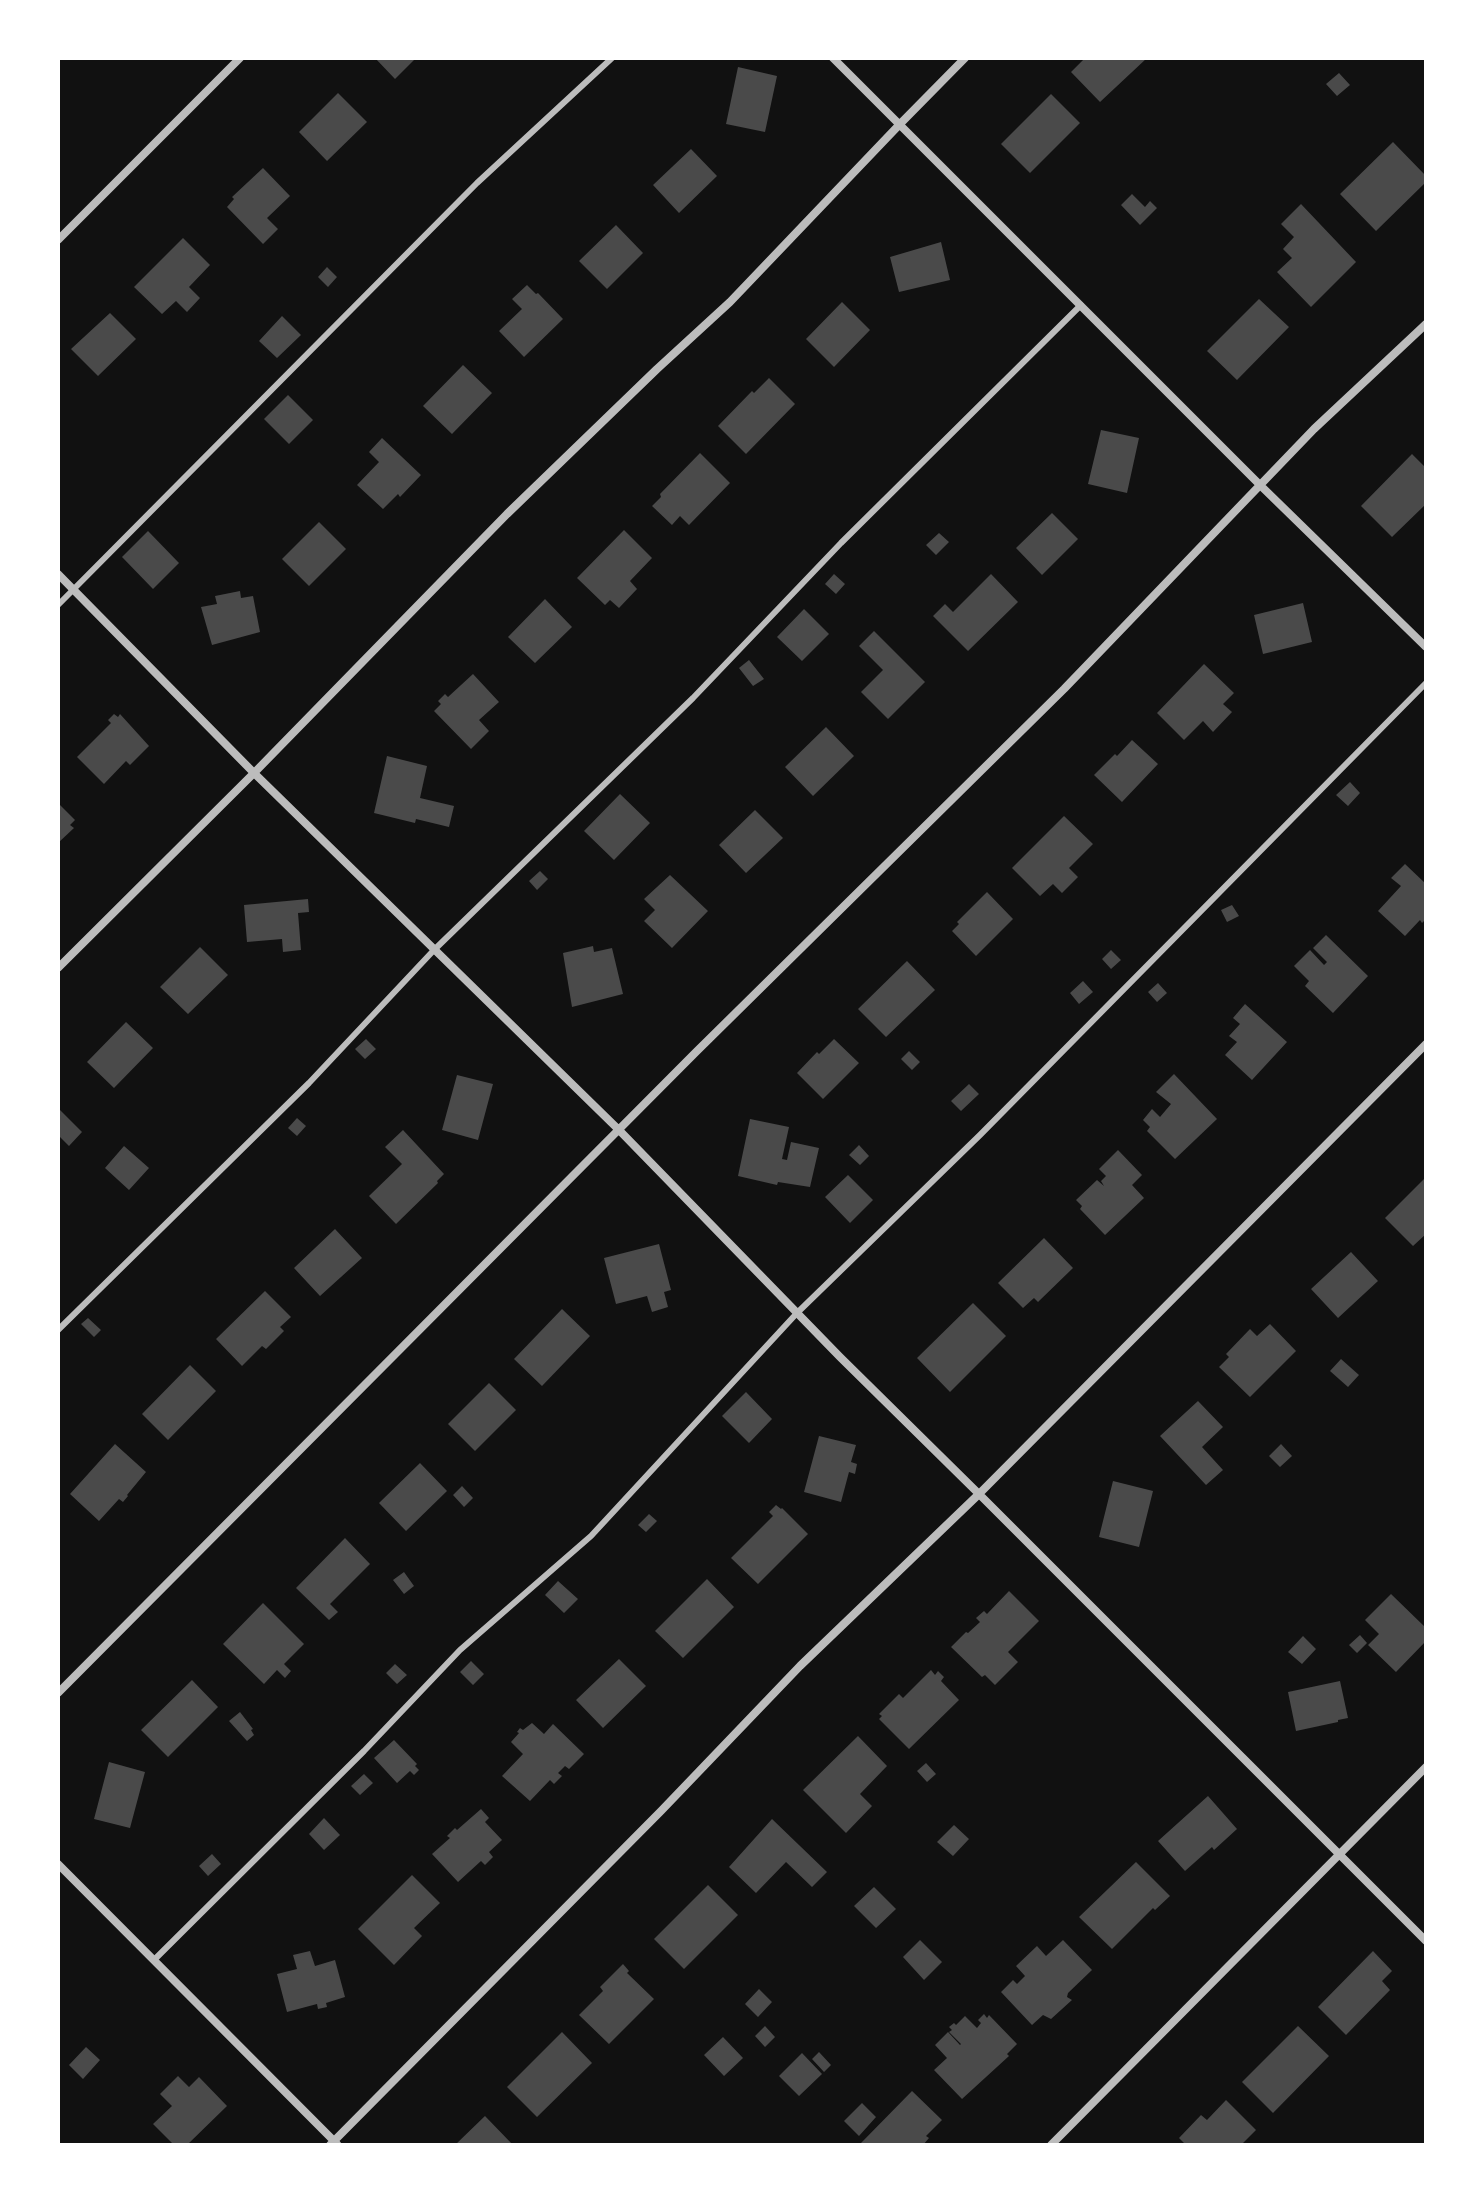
<!DOCTYPE html>
<style>
body{margin:0}
#map{position:relative;width:1484px;height:2203px;overflow:hidden;background:#111;font-family:"Golos Text",sans-serif}
canvas{display:block}
.frame{position:absolute;inset:0;border:60px solid #fff;pointer-events:none}
</style>
<div id="map">
<canvas width="1484" height="2203"></canvas>
<div class="frame"></div>
</div>
<script>
const ctx = document.querySelector('canvas').getContext('2d');
ctx.lineJoin = 'round';
function fillPath(path, color) {
  ctx.fillStyle = color;
  ctx.fill(path, 'evenodd');
}
function poly(rows) {
  const path = new Path2D();
  for (const r of rows) {
    path.moveTo(r[0], r[1]);
    for (let i = 2; i < r.length; i += 2) path.lineTo(r[i], r[i + 1]);
  }
  return path;
}
function trace(path, color, width, dash) {
  ctx.strokeStyle = color;
  ctx.lineWidth = width;
  ctx.lineCap = dash ? 'butt' : 'round';
  ctx.setLineDash(dash || []);
  ctx.stroke(path);
}
const building = poly([
 [375,58,416,58,395,79],
 [1085,58,1147,58,1100,102,1071,72],
 [738,67,777,76,765,132,726,124],
 [1339,73,1350,85,1337,96,1326,84],
 [338,93,367,122,327,161,299,132],
 [1051,94,1080,123,1030,173,1001,144],
 [1393,142,1426,176,1426,182,1376,231,1340,194],
 [691,149,717,176,679,213,653,185],
 [263,168,290,196,267,218,278,229,263,244,227,207,234,199,232,197],
 [1132,194,1145,207,1150,201,1157,208,1140,225,1121,205],
 [1301,204,1356,262,1311,307,1277,272,1292,258,1283,249,1294,237,1281,224],
 [616,225,643,253,607,289,579,261],
 [183,238,210,265,189,287,200,298,187,312,176,301,162,314,134,287],
 [941,242,950,280,899,292,890,257],
 [327,267,337,277,328,287,318,277],
 [527,285,536,294,538,293,563,319,524,357,499,331,522,309,512,299],
 [1259,299,1289,327,1237,380,1207,351],
 [842,302,870,330,834,367,806,339],
 [110,313,136,339,98,376,71,349],
 [282,316,301,335,277,358,259,341],
 [463,365,492,393,452,434,423,406],
 [769,378,795,404,746,454,718,426,752,391,754,393],
 [288,395,313,420,289,444,264,419],
 [1101,430,1139,438,1127,493,1088,484],
 [382,438,421,475,400,497,398,494,383,509,357,485,379,462,369,452],
 [700,453,730,483,689,525,680,516,672,525,652,506,661,497,660,494],
 [1412,454,1426,468,1426,504,1392,537,1361,506],
 [1052,513,1078,539,1042,575,1016,548],
 [319,522,346,549,309,586,282,559],
 [624,530,652,558,630,581,637,589,619,608,610,600,605,605,577,578],
 [148,531,179,563,153,589,122,557],
 [939,533,949,542,936,555,926,545],
 [834,574,845,584,836,594,825,584],
 [991,574,1018,602,968,651,933,616,945,604,953,612],
 [240,591,241,598,253,596,260,632,212,645,201,607,217,604,215,596],
 [545,599,572,627,535,663,508,637],
 [1303,603,1312,642,1263,654,1254,615],
 [804,609,829,634,802,661,777,637],
 [874,631,925,682,888,719,861,692,883,670,859,646],
 [749,660,764,679,753,686,739,668],
 [1204,664,1234,693,1223,704,1232,712,1213,732,1203,721,1184,740,1157,713],
 [473,674,499,702,479,720,489,731,471,749,434,711,441,704,438,701,445,694,448,697],
 [114,714,118,717,120,714,149,746,130,765,126,761,104,784,77,757,111,723,108,720],
 [826,727,854,756,813,796,785,767],
 [1132,740,1158,764,1122,802,1094,775,1115,754,1117,756],
 [387,756,427,766,420,798,454,806,449,827,416,819,415,823,374,813],
 [1350,782,1360,793,1348,806,1336,795],
 [620,794,650,823,614,860,584,831],
 [58,803,75,820,70,825,74,828,58,843],
 [755,810,783,838,746,873,719,845],
 [1064,816,1093,844,1069,868,1078,877,1062,893,1053,884,1040,896,1012,868],
 [1405,864,1426,884,1426,919,1422,923,1420,920,1405,936,1378,911,1401,886,1391,878],
 [540,871,548,879,537,890,529,881],
 [670,875,708,911,672,948,644,921,655,910,644,899],
 [987,892,1013,919,976,956,952,931,959,924,957,922],
 [308,899,309,912,298,913,301,950,283,952,282,939,247,942,244,905],
 [1232,905,1239,916,1227,922,1221,910],
 [1326,935,1368,976,1333,1013,1305,986,1309,981,1294,966,1310,950,1324,965,1327,962,1313,948],
 [593,946,594,952,612,948,623,994,572,1007,563,953],
 [200,947,228,975,188,1014,160,987],
 [1111,950,1121,960,1111,969,1102,959],
 [907,961,935,990,886,1037,858,1009],
 [1083,981,1093,992,1079,1004,1070,993],
 [1158,983,1167,993,1157,1002,1148,992],
 [1245,1004,1287,1042,1252,1080,1225,1055,1237,1042,1229,1036,1240,1024,1233,1018],
 [126,1022,153,1048,114,1088,87,1062],
 [366,1039,376,1049,365,1059,355,1049],
 [834,1039,859,1063,823,1099,797,1073,817,1052,819,1054],
 [909,1051,920,1062,912,1070,901,1059],
 [1174,1074,1217,1119,1175,1159,1147,1131,1150,1127,1143,1120,1152,1109,1160,1117,1171,1104,1156,1092],
 [457,1075,493,1084,478,1140,442,1130],
 [969,1084,979,1094,961,1111,951,1101],
 [58,1108,82,1132,69,1146,60,1137,58,1139],
 [297,1118,306,1126,297,1136,288,1128],
 [750,1119,789,1127,782,1159,787,1160,791,1142,819,1148,810,1187,778,1182,777,1185,738,1176],
 [403,1130,444,1174,437,1181,438,1183,396,1224,369,1196,402,1164,385,1147],
 [859,1145,869,1156,860,1165,849,1155],
 [124,1146,149,1168,129,1190,105,1168],
 [1118,1150,1142,1175,1132,1185,1144,1198,1105,1235,1080,1209,1082,1206,1076,1200,1097,1180,1104,1186,1101,1181,1106,1176,1099,1169],
 [848,1175,873,1200,850,1223,825,1197],
 [1426,1177,1426,1234,1413,1246,1385,1218],
 [335,1229,362,1258,320,1296,294,1268],
 [1044,1238,1073,1268,1038,1302,1034,1298,1023,1308,998,1283],
 [659,1244,671,1290,664,1292,668,1307,652,1312,647,1296,616,1304,604,1258],
 [1351,1252,1378,1281,1338,1318,1311,1289],
 [265,1291,291,1317,280,1327,284,1331,266,1349,262,1346,242,1366,216,1339],
 [973,1303,1006,1336,950,1392,917,1358],
 [562,1309,590,1336,542,1386,514,1359],
 [88,1318,101,1330,94,1337,81,1324],
 [1270,1324,1296,1351,1250,1397,1219,1367,1229,1357,1226,1354,1250,1329,1257,1336],
 [1341,1359,1359,1375,1348,1387,1330,1371],
 [190,1365,216,1391,168,1440,142,1414],
 [489,1383,516,1410,475,1451,448,1424],
 [746,1392,772,1419,749,1443,722,1416],
 [1198,1401,1223,1427,1202,1447,1223,1470,1206,1485,1160,1436],
 [819,1436,856,1445,851,1462,857,1464,855,1474,849,1472,841,1502,804,1492],
 [115,1444,146,1472,127,1495,128,1496,123,1502,119,1499,99,1521,70,1494],
 [1281,1444,1292,1456,1280,1467,1269,1456],
 [420,1463,447,1491,406,1531,379,1503],
 [1113,1481,1153,1491,1139,1547,1099,1537],
 [462,1486,473,1498,464,1507,453,1495],
 [776,1505,781,1509,782,1508,808,1534,758,1584,731,1558,773,1516,769,1512],
 [649,1514,657,1521,646,1532,638,1525],
 [345,1538,370,1564,330,1604,338,1612,329,1620,296,1588],
 [404,1572,414,1586,404,1594,393,1580],
 [707,1579,734,1607,683,1658,655,1631],
 [558,1581,578,1599,564,1613,545,1595],
 [1009,1591,1039,1621,1008,1652,1018,1662,995,1685,985,1675,982,1677,951,1647,966,1632,968,1633,980,1622,976,1618,984,1611,987,1614],
 [1391,1594,1426,1628,1426,1641,1396,1672,1368,1645,1379,1634,1365,1620],
 [263,1603,304,1644,284,1664,291,1671,285,1678,277,1670,264,1684,223,1644],
 [1360,1635,1367,1643,1357,1653,1349,1645],
 [1303,1636,1316,1649,1302,1664,1288,1652],
 [619,1659,646,1686,603,1728,576,1700],
 [471,1661,484,1674,473,1685,460,1672],
 [395,1664,407,1675,397,1684,386,1673],
 [931,1670,935,1675,938,1671,944,1677,941,1681,959,1700,909,1749,879,1719,882,1716,879,1714,899,1694,903,1698],
 [192,1680,218,1707,168,1757,141,1730],
 [1340,1681,1348,1718,1338,1720,1338,1722,1296,1731,1288,1692],
 [240,1712,253,1729,251,1730,254,1735,247,1741,229,1721],
 [532,1723,544,1734,553,1724,584,1754,569,1769,565,1766,558,1773,562,1776,554,1784,550,1780,530,1801,502,1776,523,1754,511,1742,519,1733,517,1732,520,1728,523,1730],
 [858,1736,887,1766,860,1794,872,1806,846,1833,803,1790],
 [394,1740,417,1764,415,1766,419,1770,414,1775,410,1771,397,1783,374,1758],
 [109,1762,145,1772,130,1828,94,1819],
 [926,1763,936,1774,927,1782,917,1771],
 [364,1774,373,1783,360,1795,351,1786],
 [1208,1796,1237,1829,1214,1850,1212,1847,1185,1871,1158,1841],
 [481,1809,489,1818,485,1822,502,1840,489,1852,493,1857,485,1865,481,1861,458,1882,432,1854,450,1838,447,1836,455,1828,457,1830],
 [324,1818,340,1835,324,1850,309,1834],
 [772,1819,827,1872,812,1887,786,1862,756,1893,729,1867],
 [954,1825,969,1839,953,1856,937,1842],
 [212,1854,221,1864,208,1876,199,1866],
 [1136,1862,1170,1896,1155,1910,1153,1908,1112,1949,1079,1917],
 [412,1875,440,1903,414,1928,422,1936,394,1965,358,1929],
 [708,1885,738,1915,684,1969,654,1939],
 [874,1887,896,1909,876,1928,854,1906],
 [920,1940,942,1962,924,1980,903,1957],
 [1063,1940,1092,1970,1068,1993,1067,1997,1072,2000,1051,2019,1043,2015,1032,2025,1001,1992,1013,1980,1017,1984,1025,1976,1016,1966,1037,1946,1046,1956],
 [310,1951,315,1966,335,1960,345,1997,326,2003,327,2007,318,2009,317,2004,287,2012,277,1974,297,1969,293,1955],
 [1373,1951,1392,1971,1382,1981,1390,1990,1346,2035,1318,2007],
 [623,1964,629,1971,627,1973,654,1999,609,2044,579,2015,603,1991,600,1987],
 [759,1989,772,2002,758,2017,745,2004],
 [984,2014,987,2018,989,2015,1017,2044,1007,2054,1009,2056,962,2099,934,2070,947,2058,935,2045,948,2032,960,2045,961,2044,949,2032,952,2030,949,2027,954,2023,956,2025,965,2016,977,2028,981,2023,978,2020],
 [765,2026,775,2037,765,2047,755,2036],
 [1298,2026,1329,2056,1273,2113,1242,2082],
 [562,2032,592,2063,537,2117,507,2087],
 [723,2037,743,2058,724,2076,704,2055],
 [86,2047,100,2060,83,2079,69,2065],
 [819,2052,831,2065,824,2072,812,2059],
 [802,2053,822,2074,799,2096,779,2076],
 [178,2076,189,2087,199,2077,227,2106,187,2145,174,2145,153,2124,172,2106,160,2094],
 [912,2091,942,2120,926,2136,929,2138,923,2145,863,2145,861,2143],
 [1226,2100,1256,2130,1241,2145,1182,2145,1184,2143,1179,2138,1201,2115,1207,2120],
 [862,2103,876,2117,859,2136,844,2121],
 [485,2116,513,2145,455,2145]
]);
const service = poly([
 [58,605,477,183,612,58],
 [58,1330,309,1083,434,950,693,698,841,543,1081,305],
 [154,1960,364,1751,460,1650,591,1536,797,1313,980,1135,1426,683]
]);
const minor = poly([
 [833,58,1260,485,1426,647],
 [58,240,240,58],
 [58,574,254,773,619,1130,840,1357,979,1494,1426,1941],
 [58,968,254,773,507,514,657,369,730,302,900,124,965,58],
 [58,1693,696,1052,1064,689,1314,429,1426,324],
 [58,1864,337,2144],
 [330,2145,661,1811,800,1666,979,1494,1426,1044],
 [1051,2145,1426,1767]
]);
fillPath(building, '#4a4a4a');
trace(service, '#bcbcbc', 6);
trace(minor, '#bcbcbc', 8);
</script>
